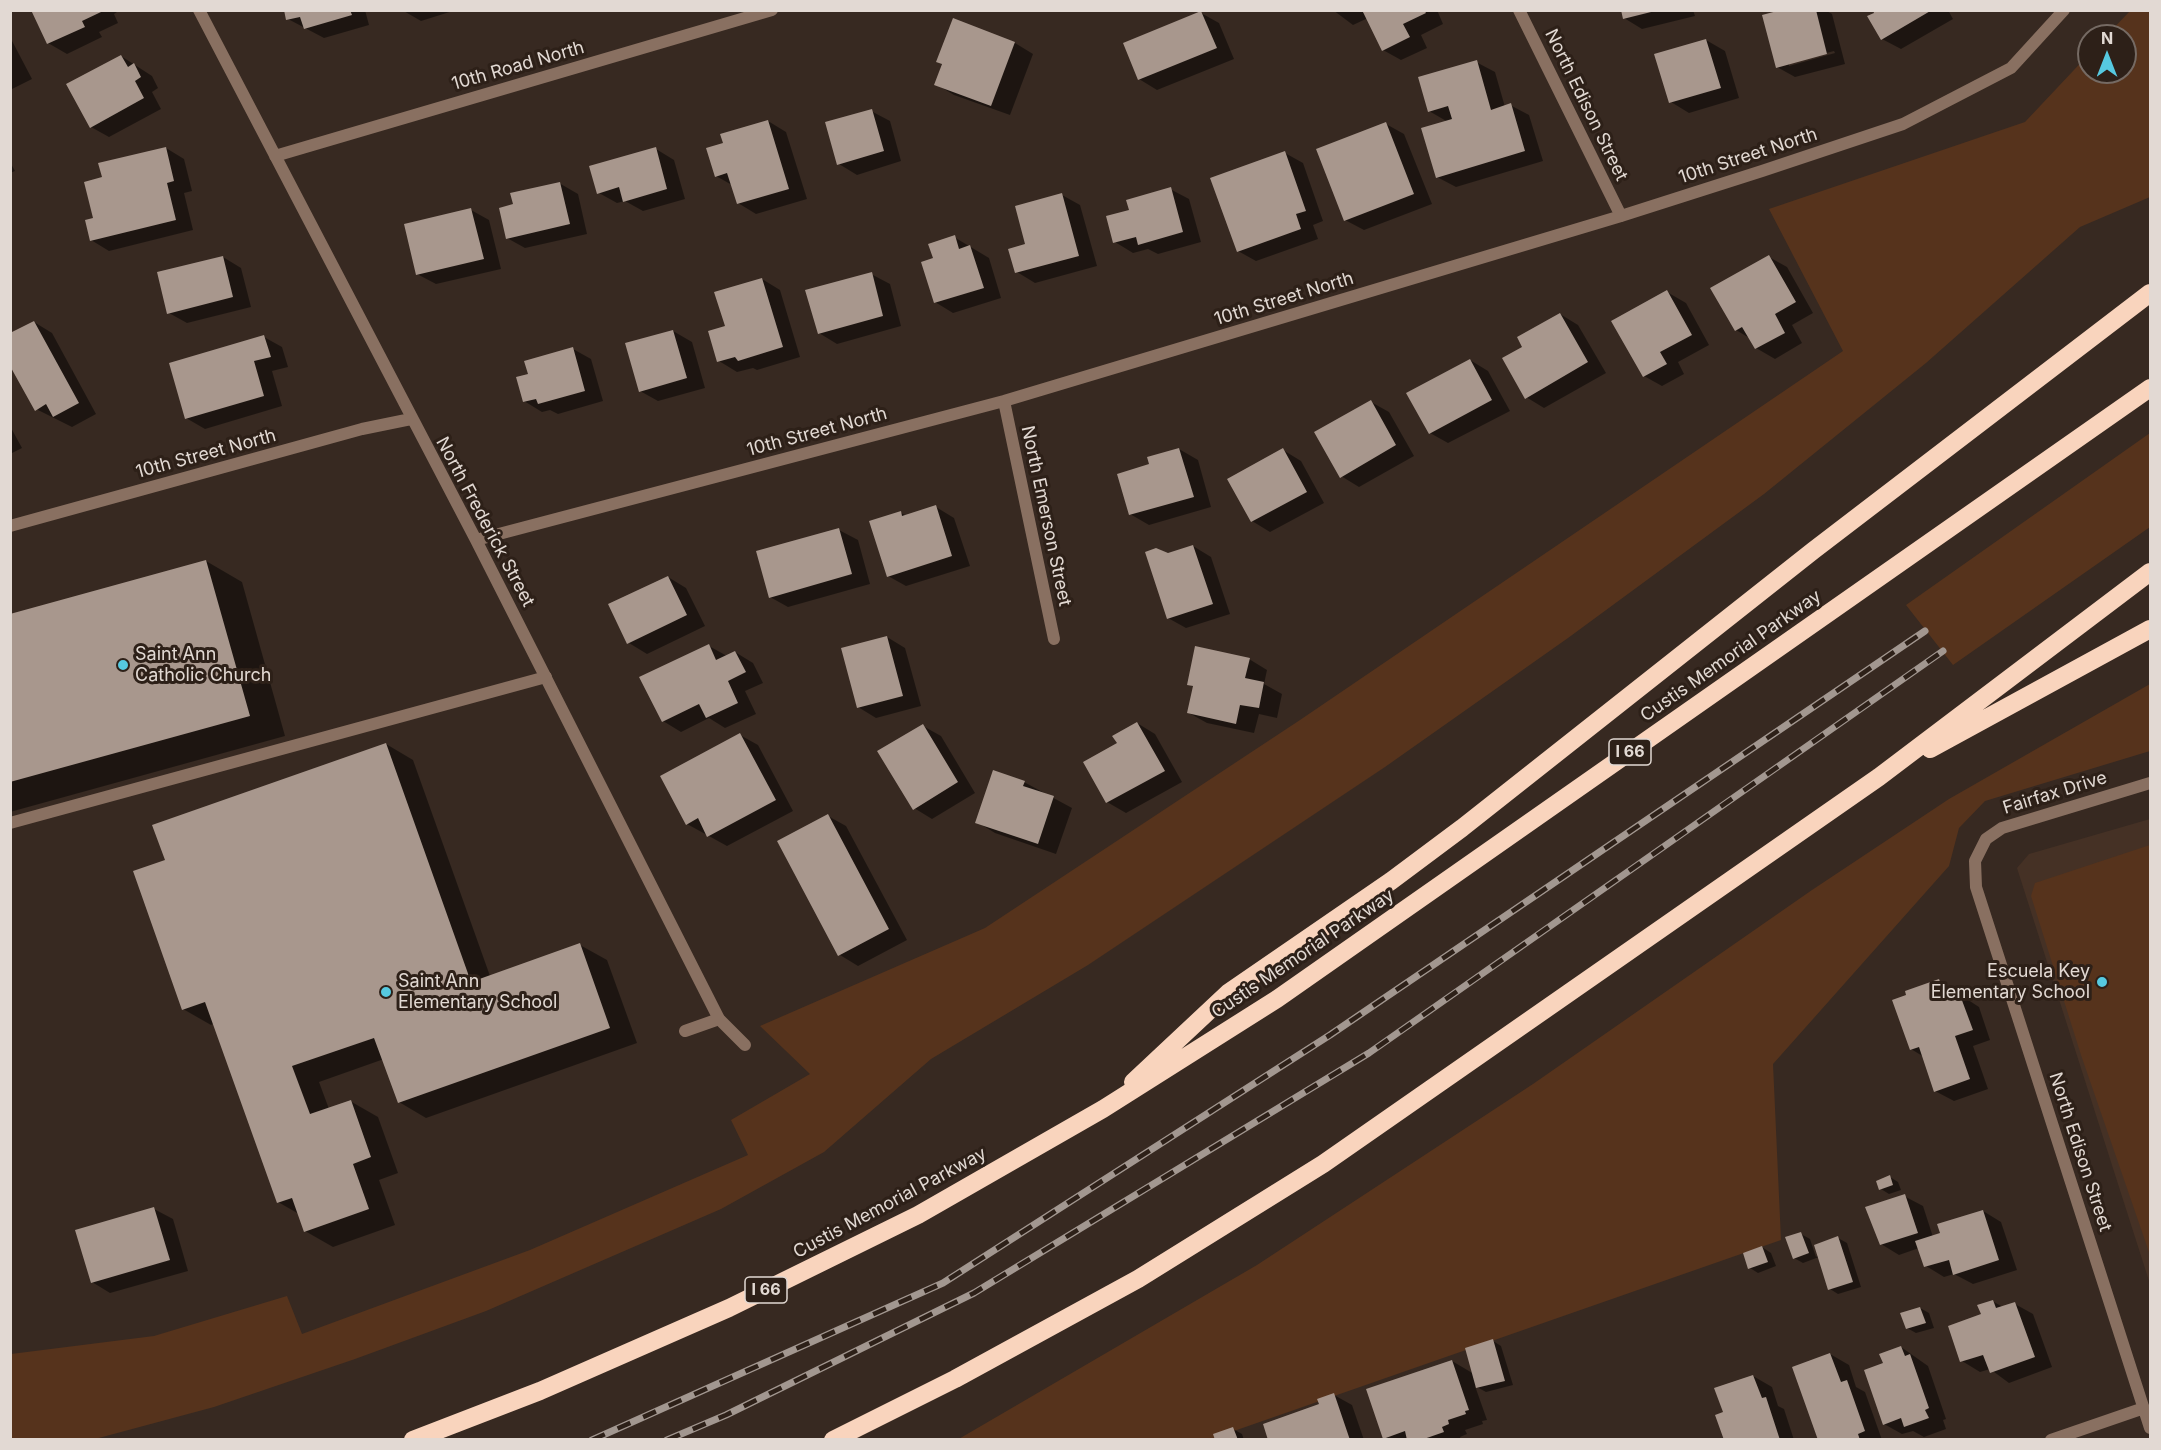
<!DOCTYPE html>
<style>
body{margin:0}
#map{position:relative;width:2161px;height:1450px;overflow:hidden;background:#372921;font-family:Inter,sans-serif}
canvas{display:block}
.frame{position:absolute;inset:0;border:12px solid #e2d9d3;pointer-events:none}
.north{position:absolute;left:2077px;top:24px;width:60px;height:60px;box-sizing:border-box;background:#2d2018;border:2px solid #756a63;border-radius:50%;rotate:0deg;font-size:16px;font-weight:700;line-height:24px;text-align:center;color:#e2d9d3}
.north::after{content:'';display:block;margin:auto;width:21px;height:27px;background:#56c9e0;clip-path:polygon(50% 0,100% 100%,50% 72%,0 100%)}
</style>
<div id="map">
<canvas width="2161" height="1450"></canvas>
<div class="frame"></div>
<div class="north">N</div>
</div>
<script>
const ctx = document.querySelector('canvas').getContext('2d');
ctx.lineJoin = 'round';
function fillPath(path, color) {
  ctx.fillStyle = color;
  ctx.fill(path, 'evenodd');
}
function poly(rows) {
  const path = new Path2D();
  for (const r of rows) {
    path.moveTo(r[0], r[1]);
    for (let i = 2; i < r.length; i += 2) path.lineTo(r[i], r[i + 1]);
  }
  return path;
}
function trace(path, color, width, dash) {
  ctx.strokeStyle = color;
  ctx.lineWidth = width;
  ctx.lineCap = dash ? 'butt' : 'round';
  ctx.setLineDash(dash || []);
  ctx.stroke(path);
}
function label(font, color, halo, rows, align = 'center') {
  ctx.font = font + ' Inter,sans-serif';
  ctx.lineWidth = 6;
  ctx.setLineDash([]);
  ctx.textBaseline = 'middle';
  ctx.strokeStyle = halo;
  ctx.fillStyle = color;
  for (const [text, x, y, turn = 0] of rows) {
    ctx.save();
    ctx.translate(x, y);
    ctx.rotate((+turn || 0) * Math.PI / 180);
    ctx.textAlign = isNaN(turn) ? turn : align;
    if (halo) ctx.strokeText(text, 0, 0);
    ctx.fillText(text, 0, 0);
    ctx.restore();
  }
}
const built = poly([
 [2150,819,2150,1284,2017,868,2029,854]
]);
const green = poly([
 [2130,11,2150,11,2150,197,2080,227,1926,363,1764,494,1568,638,1385,767,1088,965,931,1059,824,1152,721,1209,486,1311,355,1359,214,1407,95,1439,11,1439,11,1354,154,1336,287,1296,302,1334,530,1250,748,1155,731,1120,810,1074,760,1026,985,928,1300,720,1843,351,1769,209,2025,122,2089,54,2089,72,2125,72,2125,36,2106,36],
 [2150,433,2150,527,1953,665,1906,605],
 [2150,684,2150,751,1985,801,1959,828,1949,866,1773,1064,1781,1240,1211,1439,957,1440,1257,1265,1533,1084,1812,890,1949,799],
 [2150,845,2150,1255,2081,1055,2031,896,2035,883]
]);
const shadow = poly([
 [33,10,120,10,114,14,118,23,99,32,102,37,67,54,48,43],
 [285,10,365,10,369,25,324,38,288,19],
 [402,10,456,10,421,21],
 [1333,10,1437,10,1443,24,1421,35,1427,48,1401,60,1383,50,1368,18,1353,25],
 [1622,10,1693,10,1695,16,1642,29,1624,18],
 [1787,10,1825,10,1832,14,1845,64,1795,77,1777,67],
 [1834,51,1835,53,1789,66,1789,63],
 [1874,10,1948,10,1953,19,1901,49,1882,39],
 [1201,13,1219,23,1234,59,1157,90,1139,79],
 [954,20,1015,43,1033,54,1010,115,954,95,936,84],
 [10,37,32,79,10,90],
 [1706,40,1725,51,1739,98,1689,113,1671,102],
 [121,56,152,76,158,88,152,92,161,109,109,137,91,127],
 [1476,62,1495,72,1505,107,1510,105,1529,115,1543,161,1456,187,1437,177,1448,122,1429,111],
 [871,111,890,121,901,161,857,175,839,164],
 [768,121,786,132,807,199,756,214,738,203,732,185,716,176,725,144],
 [1386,124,1404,134,1432,204,1364,230,1345,220],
 [166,148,184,159,192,191,184,193,193,230,109,251,91,240,103,178],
 [656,149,674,160,685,199,643,211,625,201,617,203,599,193],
 [1285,153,1303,163,1323,221,1313,225,1318,239,1256,261,1238,251],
 [10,162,15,171,10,173],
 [559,183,578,194,587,234,525,248,507,238,515,206],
 [1170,189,1189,199,1201,242,1158,254,1148,249,1133,253,1115,242,1130,211],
 [1062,195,1080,205,1097,266,1035,283,1017,272,1027,245],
 [471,210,489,220,501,269,436,284,417,274],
 [954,237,989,258,1001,298,953,313,935,302,935,259],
 [223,257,241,268,251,307,187,323,169,313],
 [1769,257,1787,267,1813,313,1792,325,1802,343,1775,359,1756,348,1751,339,1736,330,1712,288],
 [871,274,890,284,901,326,837,344,819,333],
 [762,279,780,290,800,357,757,370,753,368,737,372,719,361,727,327],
 [1667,292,1686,303,1709,345,1678,362,1684,374,1662,386,1644,376],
 [1560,314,1578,325,1606,373,1544,408,1526,397,1524,347],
 [34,322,52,333,96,414,72,427,36,409],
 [673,331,692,342,705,388,658,401,640,391],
 [264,337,282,347,288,367,272,371,282,406,205,429,186,418],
 [573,349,591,359,603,401,558,414,550,410,542,412,524,401,530,375],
 [1470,360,1488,371,1510,411,1448,443,1430,433],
 [1371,402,1389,412,1414,456,1359,487,1341,476],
 [10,426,22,448,10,454],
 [1179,449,1198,460,1211,507,1149,525,1130,514,1151,465],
 [1283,450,1301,461,1324,503,1270,532,1252,521],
 [936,507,954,518,970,566,906,586,888,576,901,513,907,516],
 [839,530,858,540,870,584,788,607,770,597],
 [1193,546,1211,557,1230,614,1186,628,1168,618,1168,554],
 [206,561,242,582,285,736,10,812,10,616],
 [668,577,686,588,705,626,647,654,629,643,610,605],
 [887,637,905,648,921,706,876,718,858,707],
 [709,646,727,656,735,652,753,663,763,683,745,691,756,714,725,728,709,718,681,732,663,721],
 [1249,659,1267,670,1264,684,1282,694,1277,718,1259,714,1254,733,1207,723,1189,713,1195,688,1189,684],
 [1137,723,1155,734,1182,782,1126,813,1107,802,1119,744],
 [923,726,941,736,975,793,932,819,914,808],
 [740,735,758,745,793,811,727,846,687,824],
 [386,744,413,760,490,976,580,945,607,960,637,1043,426,1118,399,1102,384,1059,319,1082,329,1109,350,1101,378,1117,398,1173,379,1180,395,1225,333,1247,305,1231,299,1214,278,1202,214,1023,211,1025,183,1009,167,861],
 [1024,782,1072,808,1056,854,995,833,977,822],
 [828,816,846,826,907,940,858,966,840,955],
 [1939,981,1979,1007,1990,1040,1973,1046,1988,1089,1954,1101,1935,1091,1924,1057,1911,1049],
 [1890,1177,1898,1182,1901,1190,1889,1194,1881,1189],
 [1904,1196,1923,1206,1933,1237,1983,1211,2001,1222,2017,1270,1973,1284,1954,1274,1944,1277,1926,1266,1919,1248,1899,1255,1881,1244],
 [154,1209,173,1219,188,1271,110,1293,92,1282],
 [1801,1234,1810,1239,1816,1257,1838,1238,1847,1243,1861,1287,1838,1294,1830,1289,1819,1257,1803,1263,1794,1258],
 [1762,1247,1771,1253,1776,1266,1758,1273,1750,1268],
 [1992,1301,2003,1307,2015,1304,2033,1314,2052,1367,2009,1383,1990,1369,1980,1372,1962,1361,1983,1315],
 [1920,1308,1929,1313,1934,1328,1916,1333,1907,1328],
 [1493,1341,1501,1346,1513,1385,1486,1392,1475,1386,1487,1420,1482,1421,1483,1424,1465,1430,1467,1434,1460,1437,1461,1440,1384,1438,1452,1361,1474,1374],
 [1901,1347,1928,1366,1946,1419,1943,1420,1946,1429,1924,1437,1913,1431,1902,1434,1884,1424],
 [1830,1354,1849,1365,1856,1387,1865,1392,1882,1440,1820,1440],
 [1753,1376,1772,1387,1778,1406,1784,1409,1794,1440,1726,1440,1725,1413],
 [1334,1395,1352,1405,1364,1440,1270,1440],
 [1233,1429,1242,1434,1244,1440,1216,1440]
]);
const building = poly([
 [31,10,100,10,101,12,82,21,85,27,47,44],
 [284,10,350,10,352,15,304,29,300,17,286,20],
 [1362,10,1424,10,1426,13,1403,24,1410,37,1382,51],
 [1621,10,1655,10,1655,11,1623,19],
 [1781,10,1816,10,1827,54,1776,68,1762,15],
 [1873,10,1932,10,1881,40,1867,16,1874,13],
 [1201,11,1217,48,1138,80,1123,43],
 [953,18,1015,42,991,106,934,85,942,64,936,62],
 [1706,39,1721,88,1669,103,1654,54],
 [121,55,128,67,134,63,141,77,135,81,144,98,90,128,66,84],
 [1477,60,1491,110,1511,103,1525,151,1436,178,1421,128,1452,119,1448,106,1428,112,1418,77],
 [872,109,884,151,837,165,825,122],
 [768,120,789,189,737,204,727,173,715,177,706,148,723,143,720,134],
 [1386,122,1414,194,1344,221,1316,149],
 [166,147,174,181,167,183,176,220,90,241,85,220,93,218,84,182,102,177,98,163],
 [656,147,667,189,623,202,619,187,597,194,589,166],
 [1285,151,1306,211,1296,214,1301,229,1237,252,1210,178],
 [560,182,570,224,506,239,499,208,513,204,510,193],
 [1171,187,1183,232,1138,245,1136,237,1113,243,1106,216,1129,210,1126,200],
 [1062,193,1079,256,1015,273,1008,249,1025,244,1015,206],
 [471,208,484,259,416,275,404,224],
 [955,235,959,249,970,245,984,288,934,303,921,262,933,258,928,244],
 [1769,255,1796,302,1775,314,1785,333,1755,349,1742,327,1735,331,1710,288],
 [223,256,233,297,167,314,157,272],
 [872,272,883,316,818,334,805,290],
 [762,278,783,347,738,361,735,357,717,362,708,331,725,326,714,292],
 [1667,290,1692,335,1660,352,1667,364,1643,377,1611,321],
 [1560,313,1588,362,1525,399,1502,358,1522,347,1517,337],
 [34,321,79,403,53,417,46,404,35,411,10,366,10,333],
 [673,330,687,378,639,392,625,343],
 [264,335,271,357,254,361,264,396,185,419,169,363],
 [573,347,585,391,538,404,536,399,523,402,516,377,528,374,524,361],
 [1470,359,1492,400,1429,434,1406,393],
 [1371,400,1396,445,1340,478,1314,432],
 [1179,448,1194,497,1129,515,1117,474,1149,464,1147,457],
 [1283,448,1307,492,1251,522,1227,479],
 [936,505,952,556,887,577,869,521,901,511,902,516],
 [839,528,852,574,769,598,756,551],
 [1193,545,1213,604,1167,619,1145,552,1156,548,1168,553],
 [206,560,250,716,10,782,10,614],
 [668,576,687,615,627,644,608,604],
 [887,636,903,696,857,708,841,648],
 [709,644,716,660,735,651,746,672,728,681,738,703,706,718,699,704,662,722,639,677],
 [1195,646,1250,658,1245,678,1264,682,1259,708,1240,705,1236,724,1187,713,1193,686,1187,685],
 [1137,722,1165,771,1106,803,1083,762,1117,743,1112,736],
 [923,724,958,782,913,810,877,751],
 [740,733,776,800,707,837,698,818,686,825,660,776],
 [386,743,471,982,580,943,610,1028,398,1103,374,1038,292,1066,310,1114,351,1100,371,1157,353,1164,369,1209,304,1232,292,1198,277,1203,205,1002,182,1010,133,871,165,860,152,825],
 [993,770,1025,781,1023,786,1054,796,1038,844,975,823],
 [828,814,889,929,838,956,777,841],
 [1939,979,1943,990,1951,987,1954,997,1960,995,1973,1030,1955,1036,1970,1079,1934,1092,1919,1047,1910,1050,1892,1000,1906,995,1905,991],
 [1890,1175,1893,1185,1879,1190,1876,1181],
 [1905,1194,1918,1233,1880,1245,1865,1207],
 [154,1207,170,1260,91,1283,75,1230],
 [1983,1210,1999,1260,1953,1275,1949,1260,1924,1267,1915,1241,1940,1233,1937,1224],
 [1801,1232,1809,1253,1793,1259,1785,1237],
 [1838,1236,1853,1282,1828,1290,1814,1245],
 [1762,1246,1768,1262,1748,1269,1743,1253],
 [1993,1300,1996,1308,2015,1302,2035,1357,1990,1373,1983,1355,1960,1362,1948,1326,1981,1314,1977,1305],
 [1920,1307,1926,1323,1906,1329,1900,1313],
 [1493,1339,1505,1381,1476,1388,1465,1348],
 [1901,1346,1905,1356,1910,1354,1929,1408,1925,1410,1929,1418,1904,1427,1901,1418,1883,1425,1864,1370,1883,1363,1879,1354],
 [1830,1353,1841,1382,1847,1380,1865,1431,1858,1434,1860,1440,1818,1440,1792,1367],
 [1452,1360,1469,1410,1465,1411,1466,1414,1448,1420,1449,1424,1442,1427,1444,1432,1421,1440,1407,1440,1405,1431,1383,1439,1366,1389],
 [1753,1375,1762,1398,1766,1397,1780,1440,1724,1440,1715,1415,1723,1412,1714,1388],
 [1334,1393,1350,1440,1268,1440,1263,1424,1319,1404,1317,1399],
 [1233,1427,1238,1440,1215,1440,1213,1434]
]);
const service = poly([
 [10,823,546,677],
 [685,1031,719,1019]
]);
const minor = poly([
 [199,10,476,540,719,1019,745,1045],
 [1519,10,1621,216],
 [275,156,772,10],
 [1004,401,1054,639],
 [10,526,362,429,411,419],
 [476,540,1004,401,1621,216,1762,171,1903,124,2011,68,2064,10],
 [2150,783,2002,828,1986,839,1975,861,1976,887,2150,1428],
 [2051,1440,2144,1408]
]);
const motorway = poly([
 [1930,749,2150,629],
 [1133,1082,1228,993,1391,881,1462,828,1814,550,2150,293],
 [413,1440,540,1391,729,1308,918,1215,1103,1109,1277,999,2150,388],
 [833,1440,955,1379,1138,1279,1323,1164,1879,777,2150,572]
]);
const rail = poly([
 [592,1440,943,1283,1330,1035,1925,631],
 [667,1440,726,1415,974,1293,1369,1053,1943,651]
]);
const markers = [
 [123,665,6,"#56c9e0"],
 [2102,982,6,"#56c9e0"],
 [386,992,6,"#56c9e0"]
];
const shields = [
 [1630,752,42],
 [766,1290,42]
];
const shieldNames = [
 ["I 66",1630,752],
 ["I 66",766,1290]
];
const streetNames = [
 ["10th Road North",518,66,-16],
 ["North Edison Street",1586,105,64],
 ["10th Street North",1748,156,-18],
 ["10th Street North",1284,299,-17],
 ["10th Street North",817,432,-15],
 ["10th Street North",206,454,-15],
 ["North Emerson Street",1046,516,78],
 ["North Frederick Street",485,522,62],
 ["Custis Memorial Parkway",1731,656,-35],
 ["Fairfax Drive",2055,793,-17],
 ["Custis Memorial Parkway",1303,954,-34],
 ["North Edison Street",2080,1152,72],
 ["Custis Memorial Parkway",890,1203,-28]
];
const poiNames = [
 ["Saint Ann",135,655],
 ["Catholic Church",135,676],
 ["Escuela Key",2090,972,"right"],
 ["Elementary School",2090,993,"right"],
 ["Saint Ann",398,982],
 ["Elementary School",398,1003]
];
fillPath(built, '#453125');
fillPath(green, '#56331c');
fillPath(shadow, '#0007');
fillPath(building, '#a8978d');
trace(service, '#897061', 12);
trace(minor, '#897061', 12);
trace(motorway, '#f9d4bd', 18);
trace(rail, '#a29790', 7);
trace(rail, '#2d2018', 4.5, [14]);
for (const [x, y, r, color] of markers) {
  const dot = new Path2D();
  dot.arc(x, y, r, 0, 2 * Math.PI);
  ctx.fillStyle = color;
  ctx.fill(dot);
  trace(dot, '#2d2018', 2);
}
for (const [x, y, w] of shields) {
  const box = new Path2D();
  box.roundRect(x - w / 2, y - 13, w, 26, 4.5);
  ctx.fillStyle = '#2d2018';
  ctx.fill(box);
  trace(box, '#e2d9d3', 1.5);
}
label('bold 16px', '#e2d9d3', null, shieldNames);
label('18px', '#e2d9d3', '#2d2018', streetNames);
label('18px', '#e2d9d3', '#2d2018', poiNames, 'left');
</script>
